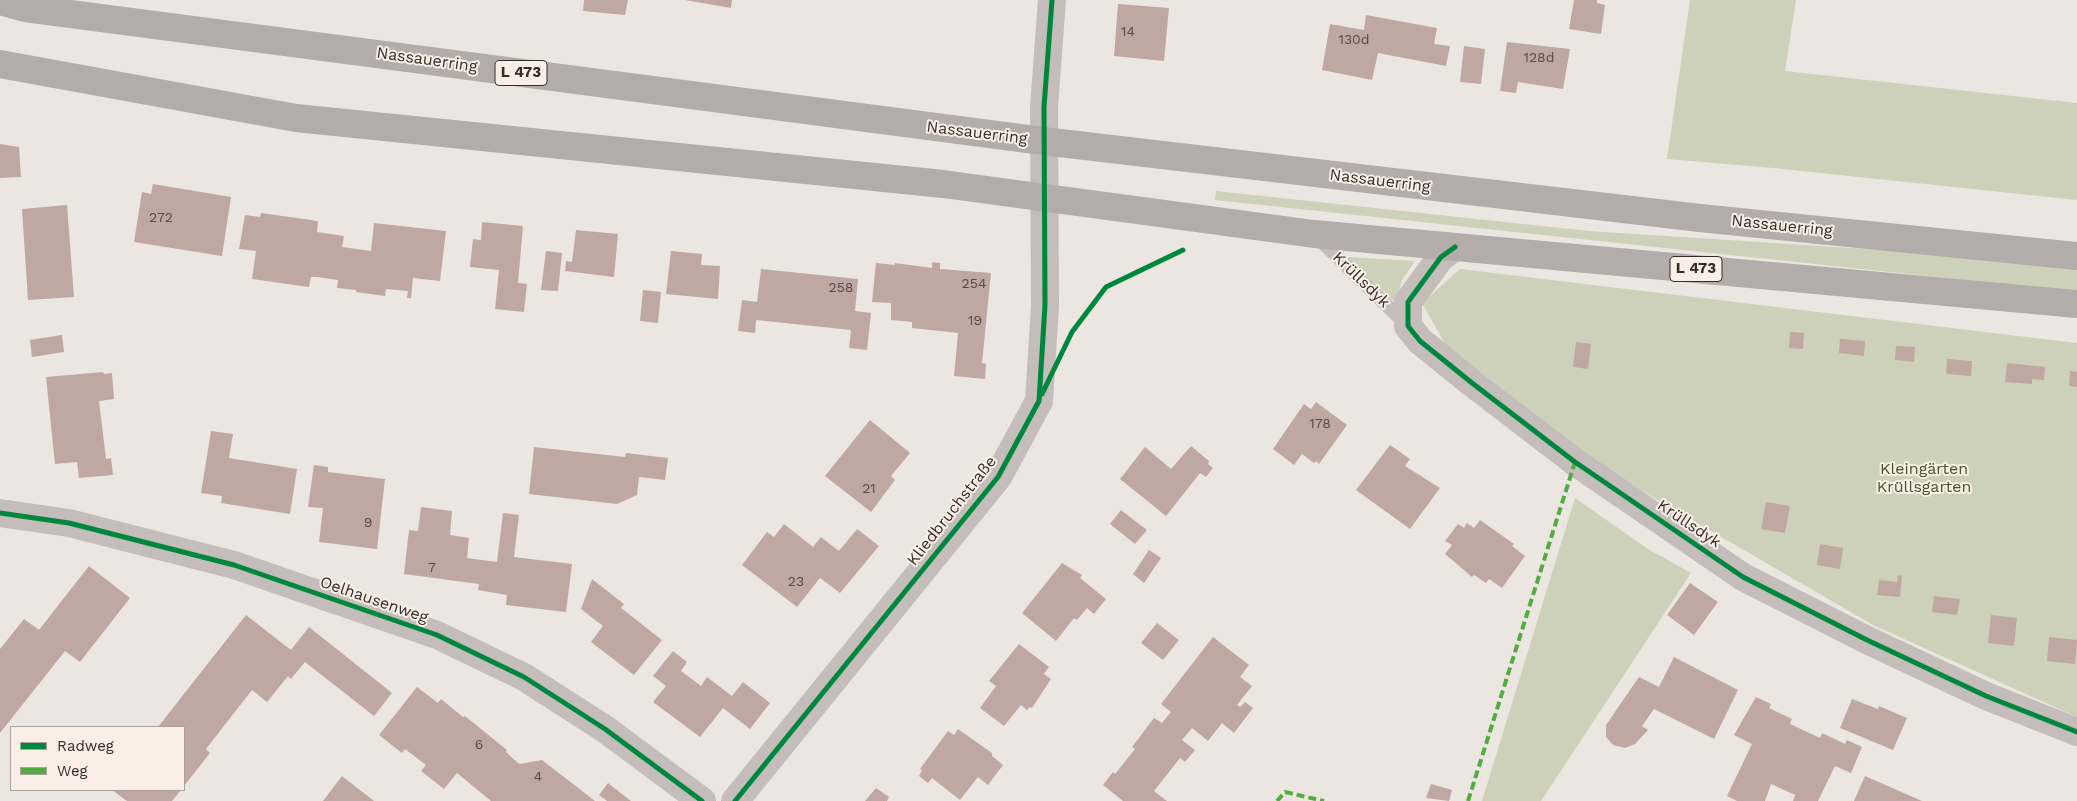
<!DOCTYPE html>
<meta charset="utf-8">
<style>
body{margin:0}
#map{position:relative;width:2077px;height:801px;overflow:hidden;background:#ece6e0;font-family:"Work Sans",sans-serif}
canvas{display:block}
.legend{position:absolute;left:10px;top:726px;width:175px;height:65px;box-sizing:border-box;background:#f9efe7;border:1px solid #aba19a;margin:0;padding:6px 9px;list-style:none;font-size:15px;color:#352b27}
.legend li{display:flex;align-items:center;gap:10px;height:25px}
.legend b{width:25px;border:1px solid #aba19a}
</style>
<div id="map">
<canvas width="2077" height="801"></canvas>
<ul class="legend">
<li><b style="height:6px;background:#00873e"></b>Radweg</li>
<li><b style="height:6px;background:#54ab44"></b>Weg</li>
</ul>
</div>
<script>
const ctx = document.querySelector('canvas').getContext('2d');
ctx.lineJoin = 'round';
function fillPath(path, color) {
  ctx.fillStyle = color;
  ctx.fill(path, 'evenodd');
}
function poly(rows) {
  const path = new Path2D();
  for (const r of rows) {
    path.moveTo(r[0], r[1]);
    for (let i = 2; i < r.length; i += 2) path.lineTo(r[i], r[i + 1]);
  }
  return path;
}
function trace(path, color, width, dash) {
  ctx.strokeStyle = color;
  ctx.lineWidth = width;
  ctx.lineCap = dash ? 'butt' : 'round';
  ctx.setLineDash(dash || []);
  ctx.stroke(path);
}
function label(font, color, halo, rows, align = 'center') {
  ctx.font = font + ' "Work Sans",sans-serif';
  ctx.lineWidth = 4;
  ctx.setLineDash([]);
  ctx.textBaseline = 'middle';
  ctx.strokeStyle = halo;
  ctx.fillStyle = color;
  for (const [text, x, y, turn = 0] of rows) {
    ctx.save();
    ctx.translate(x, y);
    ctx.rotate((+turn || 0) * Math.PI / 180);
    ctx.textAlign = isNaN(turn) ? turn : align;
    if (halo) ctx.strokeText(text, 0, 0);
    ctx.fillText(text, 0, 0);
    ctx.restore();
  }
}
const green = poly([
 [1690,0,1796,0,1785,71,2077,103,2077,200,1773,168,1667,159],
 [1216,191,1589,231,1975,256,2077,266,2077,292,1215,200],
 [1347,257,1415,261,1402,280,1396,303],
 [1460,269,2077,343,2077,717,1873,625,1606,470,1445,344,1422,303],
 [1575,498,1648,549,1691,573,1541,801,1482,801]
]);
const building = poly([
 [584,0,628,0,625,15,583,11],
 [685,0,732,0,731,8],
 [1574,0,1597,0,1597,3,1605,5,1601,34,1569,29],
 [1118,4,1169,8,1164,61,1114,56],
 [1366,15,1437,28,1434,44,1450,46,1446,66,1378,53,1372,80,1322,70,1330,24,1364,30],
 [1507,42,1570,49,1563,89,1518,82,1516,93,1500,91],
 [1464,46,1485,49,1481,84,1460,82],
 [0,144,19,147,21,177,0,178],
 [153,184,231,197,222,256,134,242,142,192,151,194],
 [67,205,74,297,28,300,22,209],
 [261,213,318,221,317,232,344,236,342,247,371,251,374,223,446,231,440,281,413,278,411,298,407,298,408,291,386,289,385,296,356,292,356,290,337,288,338,280,317,277,311,277,309,287,252,279,256,251,239,249,245,215,260,217],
 [482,222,523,226,518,283,527,284,524,312,495,309,499,270,470,267,473,239,481,240],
 [576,230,618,234,614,277,565,271,566,261,572,262],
 [546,251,562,253,558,291,541,290],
 [671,251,702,254,701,265,720,266,718,299,666,294],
 [932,262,940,263,940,269,991,273,982,363,986,364,985,379,954,376,958,333,912,328,912,322,891,320,891,303,872,302,876,263,895,265,895,263,932,268],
 [761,269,858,279,855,311,871,313,867,350,849,348,851,330,756,320,755,333,738,331,742,300,757,302],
 [643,290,661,292,658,323,640,321],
 [1790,332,1804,333,1803,349,1789,348],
 [62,335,64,352,32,357,30,340],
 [1840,339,1865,341,1864,356,1839,353],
 [1576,342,1591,344,1588,369,1573,367],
 [1896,346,1915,347,1914,362,1895,360],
 [1947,359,1972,361,1971,376,1946,374],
 [2007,363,2045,367,2044,380,2032,379,2032,384,2005,382],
 [2070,371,2077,372,2077,387,2069,386],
 [103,372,104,374,112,373,114,399,99,401,106,459,111,458,113,475,79,478,77,462,55,464,46,377],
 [1316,402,1347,425,1319,464,1316,461,1314,463,1302,454,1294,465,1273,449,1304,404,1311,409],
 [870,420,910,453,891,476,895,480,871,512,825,476],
 [211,431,233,434,229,458,297,469,290,514,221,503,222,496,201,493],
 [1390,445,1410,459,1405,466,1440,488,1410,529,1356,490],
 [1191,446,1209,461,1208,464,1213,468,1206,477,1200,473,1166,516,1120,479,1145,447,1171,469],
 [534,447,625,457,626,453,668,458,665,480,639,477,637,495,617,504,529,494],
 [314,465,328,467,328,472,385,479,377,549,319,542,323,508,308,507],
 [1766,502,1790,506,1785,533,1761,529],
 [421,507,452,511,450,535,469,538,467,558,497,562,503,513,519,515,514,557,572,564,566,612,506,605,507,595,478,590,479,584,404,574,409,530,418,531],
 [1121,510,1147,530,1135,544,1110,524],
 [1480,520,1514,544,1512,546,1525,556,1502,588,1489,579,1486,583,1474,575,1472,577,1445,554,1452,545,1445,541,1458,524,1464,528,1467,523,1474,528],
 [784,524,813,547,821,537,839,551,857,529,879,546,840,593,820,578,797,607,742,565,767,532,774,537],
 [1820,544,1843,548,1840,569,1817,565],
 [1149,550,1161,558,1144,583,1133,574],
 [1062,563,1082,575,1080,578,1106,599,1094,614,1087,608,1077,620,1074,618,1056,641,1022,613],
 [89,566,130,598,80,662,65,651,0,733,0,649,24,619,39,630],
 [1898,575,1902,576,1900,597,1877,595,1879,580,1897,582],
 [592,579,624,604,621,608,662,640,634,675,591,642,603,626,581,609],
 [1690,583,1718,602,1694,635,1667,615],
 [1934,596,1960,599,1957,615,1932,612],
 [246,615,291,650,309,627,392,693,374,716,305,662,291,679,288,676,267,702,252,690,206,749,210,753,184,786,184,727,158,727],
 [1991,615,2017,618,2014,646,1988,643],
 [1157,623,1179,640,1163,660,1141,643],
 [1213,637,1249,665,1240,677,1252,686,1237,705,1240,707,1245,702,1253,708,1234,733,1222,723,1208,741,1192,728,1182,740,1195,750,1185,762,1180,758,1154,791,1167,801,1123,801,1103,785,1113,772,1115,774,1135,749,1132,747,1154,718,1162,723,1171,712,1161,704],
 [2049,637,2077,640,2075,664,2047,661],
 [1019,644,1049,667,1044,674,1051,679,1032,708,1030,707,1027,710,1021,705,1004,726,980,708,996,686,989,681],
 [673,651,687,662,681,671,701,686,707,677,732,696,743,682,770,703,750,729,723,708,700,737,653,702,666,686,653,676],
 [1674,657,1738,690,1714,739,1654,709,1642,726,1648,730,1635,744,1625,748,1613,745,1606,737,1606,725,1639,677,1659,687],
 [417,687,438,703,441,699,463,717,465,716,507,750,506,752,519,764,542,760,595,801,491,801,457,773,444,789,421,771,426,765,405,749,402,753,379,735],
 [1756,697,1771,704,1769,708,1792,719,1790,724,1820,738,1822,733,1845,744,1847,740,1862,747,1851,773,1835,766,1818,801,1793,801,1795,795,1771,784,1765,801,1737,801,1727,796,1752,744,1734,735],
 [1852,699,1878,709,1879,706,1907,718,1893,750,1840,728],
 [958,729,992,753,992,756,1003,765,988,785,978,777,960,800,932,778,928,783,919,776,922,770,920,769,948,731,954,735],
 [342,776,374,801,323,801],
 [1865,776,1922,801,1854,801],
 [608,783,631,801,607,801,599,795],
 [1431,784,1452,790,1449,801,1426,798],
 [876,788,889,797,887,801,865,801],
 [112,790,181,790,172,801,127,801]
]);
const service = poly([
 [1316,236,1406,324]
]);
const minor = poly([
 [1455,247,1441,257,1408,302,1408,326,1420,341,1472,383,1575,462,1743,577,1867,640,1986,696,2077,732],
 [0,513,69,523,234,565,437,635,524,677,605,729,702,801],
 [735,801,998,477,1039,401,1045,305,1044,107,1052,0]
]);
const primary = poly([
 [0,1,25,8,1043,141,1700,218,2077,256],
 [0,64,296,118,943,184,1314,234,2077,304]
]);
const quiet = poly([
 [1277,801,1285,792,1324,801],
 [1468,801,1575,462]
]);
const cycleway = poly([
 [1455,247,1441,257,1408,302,1408,326,1420,341,1472,383,1575,462,1743,577,1867,640,1986,696,2077,732],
 [1042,394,1072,332,1106,287,1183,250],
 [0,513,69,523,234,565,437,635,524,677,605,729,702,801],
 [735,801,998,477,1039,401,1045,305,1044,107,1052,0]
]);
const numberNames = [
 ["14",1128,32],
 ["130d",1354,40],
 ["128d",1539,58],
 ["272",161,218],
 ["254",974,284],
 ["258",841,288],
 ["19",975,321],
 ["178",1320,424],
 ["21",869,489],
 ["9",368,523],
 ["7",432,568],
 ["23",796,582],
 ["6",479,745],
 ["4",538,777]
];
const shields = [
 [521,73,52],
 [1696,269,52]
];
const shieldNames = [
 ["L 473",521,73],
 ["L 473",1696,269]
];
const streetNames = [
 ["Nassauerring",427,60,8],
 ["Nassauerring",977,133,7],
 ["Nassauerring",1380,181,7],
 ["Nassauerring",1782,226,6],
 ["Krüllsdyk",1361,280,44],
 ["Kliedbruchstraße",952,511,-52],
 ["Krüllsdyk",1689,524,34],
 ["Oelhausenweg",374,600,19]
];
const parkNames = [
 ["Kleingärten",1924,469],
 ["Krüllsgarten",1924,487]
];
fillPath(green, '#ced1ba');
fillPath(building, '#bfa8a2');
trace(service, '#c4bdb9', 14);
trace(minor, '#c4bdb9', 28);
trace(primary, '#b4aca8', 28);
trace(quiet, '#54ab44', 4, [8, 4]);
trace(cycleway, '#00873e', 5);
label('14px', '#584a46', null, numberNames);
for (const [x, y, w] of shields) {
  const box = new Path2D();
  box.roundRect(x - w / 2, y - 12.5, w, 25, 4);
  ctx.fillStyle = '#f9efe7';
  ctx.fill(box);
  trace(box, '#352b27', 1);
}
label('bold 15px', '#352b27', null, shieldNames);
label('16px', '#352b27', '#f9efe7', streetNames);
label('16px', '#47522c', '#f9efe7', parkNames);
</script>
